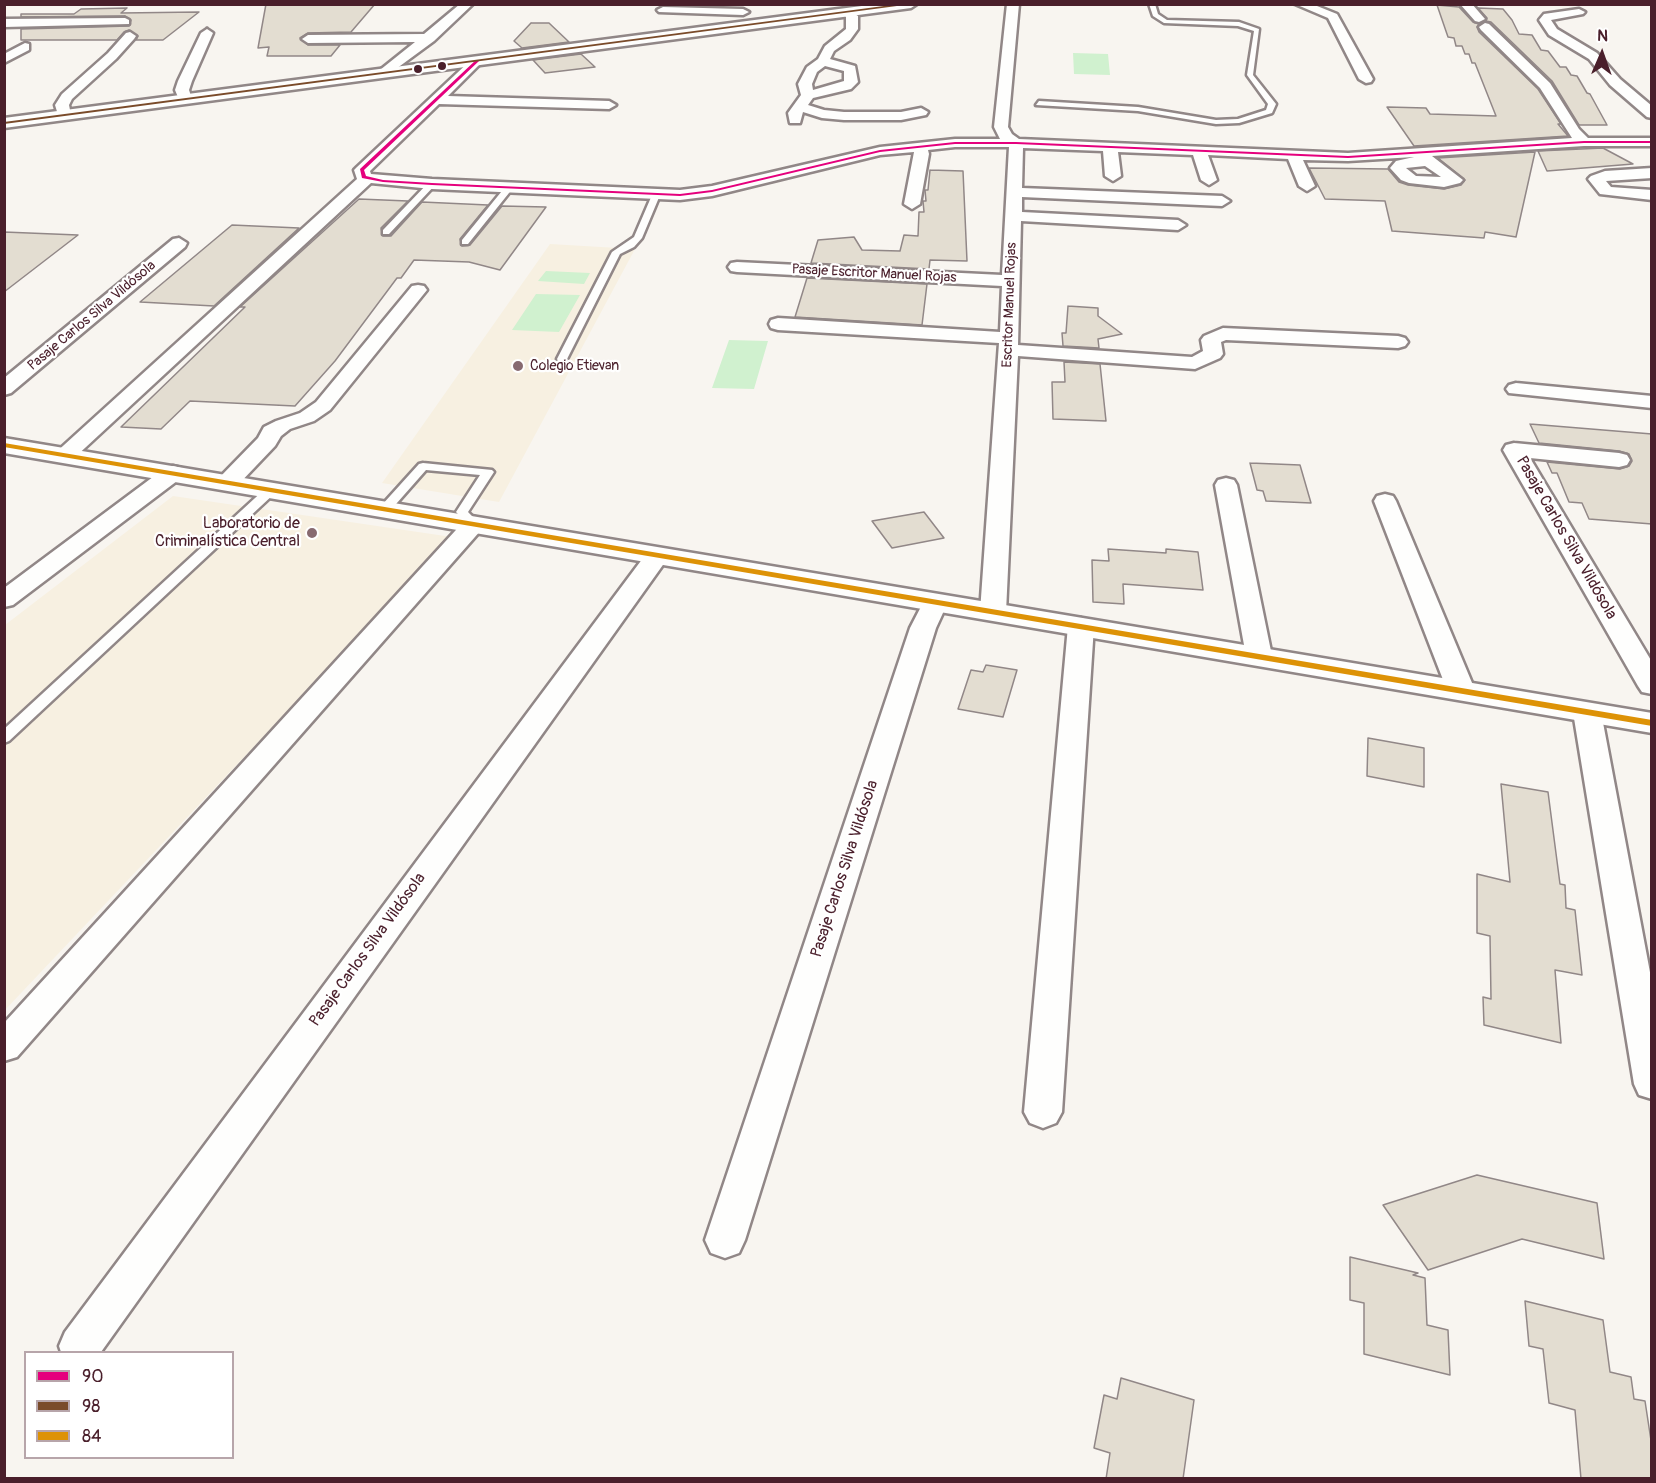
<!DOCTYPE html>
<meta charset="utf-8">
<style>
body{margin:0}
#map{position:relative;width:1656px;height:1483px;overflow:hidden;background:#f8f5f0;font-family:Pangolin,sans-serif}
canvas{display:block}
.frame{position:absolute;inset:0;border:6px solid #4a1f2b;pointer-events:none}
.legend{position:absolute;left:24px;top:1351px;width:210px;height:108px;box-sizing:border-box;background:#fff;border:2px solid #b7a5aa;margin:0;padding:8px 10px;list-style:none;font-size:18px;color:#4a1f2b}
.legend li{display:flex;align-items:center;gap:12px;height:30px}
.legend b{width:30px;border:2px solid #b7a5aa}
.north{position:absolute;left:1572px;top:24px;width:60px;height:60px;-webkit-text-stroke:4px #fff;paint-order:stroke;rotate:2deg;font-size:16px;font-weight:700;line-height:24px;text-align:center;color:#4a1f2b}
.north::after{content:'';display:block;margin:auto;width:21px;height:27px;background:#4a1f2b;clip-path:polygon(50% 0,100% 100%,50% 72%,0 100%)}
</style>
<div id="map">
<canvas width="1656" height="1483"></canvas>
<div class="frame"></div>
<ul class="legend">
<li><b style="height:8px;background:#e5007d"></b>90</li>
<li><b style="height:8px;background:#7a4b2a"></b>98</li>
<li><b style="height:8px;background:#dd9206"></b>84</li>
</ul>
<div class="north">N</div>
</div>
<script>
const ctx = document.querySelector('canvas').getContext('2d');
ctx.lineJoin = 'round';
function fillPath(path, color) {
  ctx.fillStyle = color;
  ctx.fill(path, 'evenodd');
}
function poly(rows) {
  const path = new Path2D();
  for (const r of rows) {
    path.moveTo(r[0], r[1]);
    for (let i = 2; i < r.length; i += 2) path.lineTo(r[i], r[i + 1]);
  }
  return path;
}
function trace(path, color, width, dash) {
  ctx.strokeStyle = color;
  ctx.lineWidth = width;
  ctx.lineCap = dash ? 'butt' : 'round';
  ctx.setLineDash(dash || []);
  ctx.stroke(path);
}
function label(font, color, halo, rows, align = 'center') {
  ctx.font = font + ' Pangolin,sans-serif';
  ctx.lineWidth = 4.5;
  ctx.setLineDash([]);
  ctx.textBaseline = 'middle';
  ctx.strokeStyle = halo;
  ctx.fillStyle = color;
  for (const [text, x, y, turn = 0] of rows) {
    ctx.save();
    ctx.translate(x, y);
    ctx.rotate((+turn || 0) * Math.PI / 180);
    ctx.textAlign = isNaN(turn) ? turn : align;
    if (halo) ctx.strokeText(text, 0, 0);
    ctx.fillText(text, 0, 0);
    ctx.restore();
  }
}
const built = poly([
 [550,244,635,249,499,502,382,483],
 [173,496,452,537,5,1010,5,625]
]);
const green = poly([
 [1073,53,1108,54,1110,75,1074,74],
 [546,271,590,273,584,284,538,281],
 [536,294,580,295,559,332,512,330],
 [729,340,768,341,754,389,712,388]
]);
const building = poly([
 [266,4,375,4,351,32,308,33,300,38,308,45,340,45,331,56,267,56,269,47,258,48,266,4],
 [1437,5,1459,7,1473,22,1479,24,1477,27,1479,32,1538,89,1561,124,1558,124,1568,136,1414,146,1387,107,1426,108,1430,114,1496,116,1475,63,1472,63,1469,54,1465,54,1462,46,1456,46,1454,38,1448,37,1437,5],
 [127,8,121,13,199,12,163,40,136,40,138,36,129,30,124,32,117,40,21,40,21,29,129,26,131,20,125,16,21,17,21,14,74,14,81,9,127,8],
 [1478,8,1503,9,1512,20,1519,34,1532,35,1541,50,1548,51,1560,67,1566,67,1571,75,1577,76,1587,93,1590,94,1607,125,1579,125,1552,81,1491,22,1486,21,1487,18,1478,8],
 [531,23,549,23,569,42,522,48,514,41,531,23],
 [581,54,595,67,545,73,533,60,581,54],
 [1603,148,1633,164,1547,171,1538,151,1603,148],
 [1535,152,1516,237,1485,232,1484,238,1392,231,1385,201,1325,199,1309,168,1388,169,1399,182,1408,185,1444,189,1461,185,1465,180,1438,158,1535,152],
 [930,170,963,171,967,261,930,260,929,269,811,263,818,240,854,237,862,250,900,251,904,235,918,236,919,212,924,212,923,201,926,201,925,190,928,190,930,170],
 [359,199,408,201,381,228,383,236,391,236,422,202,488,205,460,239,462,246,470,245,502,206,546,207,500,270,469,262,414,260,401,278,397,278,335,361,295,406,190,401,161,429,121,427,245,307,240,307,359,199],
 [232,225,299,228,214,306,140,302,232,225],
 [4,232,78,235,4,292,4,232],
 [807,278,927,284,922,325,795,317,807,278],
 [1068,306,1098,308,1098,316,1122,334,1098,339,1099,348,1063,346,1062,333,1066,333,1068,306],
 [1064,362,1100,364,1106,421,1053,419,1052,382,1065,382,1064,362],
 [1530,424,1652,434,1652,524,1589,519,1582,503,1569,502,1557,473,1552,473,1547,462,1620,469,1629,466,1632,461,1629,454,1619,451,1539,443,1530,424],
 [1250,463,1300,465,1311,503,1266,501,1263,491,1257,490,1250,463],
 [924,512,944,538,892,548,872,521,924,512],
 [1108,549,1166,553,1166,549,1198,552,1203,590,1123,584,1124,604,1093,602,1092,560,1109,561,1108,549],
 [986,665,1017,670,1003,717,958,709,971,670,983,672,986,665],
 [1368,738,1424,748,1424,787,1367,776,1368,738],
 [1501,784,1548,792,1560,884,1565,885,1566,908,1575,910,1582,975,1555,970,1561,1043,1484,1025,1483,997,1491,999,1490,936,1477,933,1477,874,1510,882,1501,784],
 [1477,1175,1597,1203,1604,1259,1522,1239,1428,1270,1383,1205,1477,1175],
 [1350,1257,1418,1273,1413,1275,1425,1278,1427,1325,1448,1330,1450,1375,1364,1354,1364,1303,1350,1300,1350,1257],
 [1525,1301,1603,1320,1610,1372,1631,1377,1634,1399,1645,1401,1652,1447,1652,1479,1581,1479,1575,1410,1549,1403,1543,1349,1529,1346,1525,1301],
 [1121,1378,1194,1400,1183,1479,1106,1479,1110,1453,1094,1448,1104,1395,1117,1399,1121,1378]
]);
const lane = poly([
 [1149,4,1155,4,1158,14,1167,20,1239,22,1259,29,1253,75,1276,104,1272,113,1239,123,1216,124,1138,111,1036,105,1039,101,1138,107,1216,120,1238,119,1266,110,1268,104,1247,75,1254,31,1238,26,1164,23,1153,16,1149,4],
 [429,182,436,184,389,234,383,234,383,230,429,182],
 [506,186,513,188,468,244,462,244,462,240,506,186],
 [656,193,660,195,642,238,634,247,620,254,567,359,558,361,557,359,612,252,634,237,652,195,656,193],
 [423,463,492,470,494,472,468,512,480,524,478,527,470,527,456,512,480,475,426,470,389,512,381,512,381,506,419,464,423,463],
 [271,486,275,487,275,493,9,741,4,743,4,729,267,487,271,486]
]);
const street = poly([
 [460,4,473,4,434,41,385,77,380,76,379,73,380,70,415,42,308,43,302,39,308,35,424,34,460,4],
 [1007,4,1019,4,1008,127,1012,134,1019,139,1348,153,1572,138,1540,88,1481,30,1479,27,1485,23,1489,24,1550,83,1579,129,1588,138,1652,138,1652,146,1584,146,1432,156,1463,180,1460,183,1444,187,1409,183,1401,180,1390,168,1396,161,1414,157,1348,161,1303,160,1315,186,1307,191,1299,186,1288,159,1208,155,1217,180,1209,185,1201,180,1193,155,1118,152,1121,176,1113,181,1105,176,1103,151,1023,148,1022,188,1222,196,1230,201,1222,206,1022,197,1022,212,1178,220,1186,225,1178,230,1021,221,1018,345,1192,357,1203,351,1201,340,1204,336,1223,328,1398,336,1405,338,1408,342,1405,346,1398,348,1226,340,1221,342,1223,354,1220,358,1195,369,1018,356,1006,612,1002,617,993,620,984,617,980,612,999,343,778,330,771,328,769,324,771,320,778,318,1000,332,1002,286,737,272,731,271,728,267,731,263,737,262,1002,275,1009,147,955,147,928,150,929,154,920,204,912,209,904,204,914,152,880,155,712,196,680,200,432,189,371,183,72,460,64,462,56,460,53,455,357,179,354,170,357,167,473,58,477,57,483,61,448,96,609,101,616,105,609,109,439,104,370,171,371,174,432,179,680,190,712,186,880,147,955,139,1000,139,994,127,1007,4],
 [1425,166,1441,177,1416,176,1406,168,1425,166],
 [1295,4,1312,4,1337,14,1373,79,1371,82,1366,83,1359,79,1328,18,1295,4],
 [1460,4,1472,4,1485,19,1479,22,1475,21,1460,4],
 [663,7,743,9,749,12,743,15,659,12,657,10,663,7],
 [1579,9,1585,12,1583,14,1551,20,1557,29,1597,53,1620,79,1652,106,1652,118,1647,117,1610,85,1589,59,1549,35,1539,20,1544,14,1579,9],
 [848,10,858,16,858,29,850,40,834,51,830,59,855,66,858,82,851,89,813,98,808,105,824,110,844,112,901,112,921,108,928,112,926,115,901,120,844,120,822,118,803,112,800,123,790,123,788,113,801,95,798,84,807,67,818,59,825,46,846,29,846,17,842,13,848,10],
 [825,66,844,71,844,81,813,90,812,84,817,72,825,66],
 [125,18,129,20,129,24,4,27,4,19,125,18],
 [207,29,213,33,192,81,189,90,192,99,185,103,180,102,175,90,178,81,201,33,207,29],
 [130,32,136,36,134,39,116,59,72,99,69,105,71,115,69,118,59,118,55,105,62,94,108,53,126,33,130,32],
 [25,43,29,44,29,50,4,63,4,54,25,43],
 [1652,168,1652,178,1606,181,1611,187,1652,190,1652,200,1600,194,1588,179,1591,176,1605,171,1652,168],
 [179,238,187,243,185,247,11,393,4,395,4,378,173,239,179,238],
 [418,285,424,286,427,290,330,410,314,421,290,429,281,436,275,446,235,488,227,490,219,488,216,483,219,478,258,438,264,427,276,421,300,413,316,402,412,286,418,285],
 [1516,383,1652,396,1652,408,1509,393,1506,389,1509,385,1516,383],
 [1514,443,1619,453,1627,455,1630,460,1627,465,1619,467,1530,458,1652,662,1652,694,1642,692,1638,686,1503,450,1506,445,1514,443],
 [173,466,181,468,184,473,181,478,13,605,4,607,4,588,165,468,173,466],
 [1226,478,1234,480,1237,485,1272,656,1268,662,1259,664,1250,662,1246,656,1215,485,1218,480,1226,478],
 [1385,494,1393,496,1396,501,1475,690,1471,696,1461,698,1451,696,1447,690,1374,501,1377,496,1385,494],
 [474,517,482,519,486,524,482,529,17,1057,4,1061,4,1023,466,519,474,517],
 [658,548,667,550,670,555,101,1352,61,1352,59,1346,65,1332,649,550,658,548],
 [935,594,944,597,948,602,936,628,745,1240,739,1253,725,1258,711,1253,705,1240,910,628,926,597,935,594],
 [1081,618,1090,621,1094,626,1062,1112,1056,1123,1043,1128,1030,1123,1024,1112,1068,626,1072,621,1081,618],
 [1587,703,1597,706,1601,712,1652,983,1652,1099,1639,1095,1634,1084,1573,712,1577,706,1587,703]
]);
const secondary = poly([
 [877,4,917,4,911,8,4,128,4,118,877,4],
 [4,438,1652,713,1652,733,4,453,4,438]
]);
const bus1 = poly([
 [476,60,479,61,364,170,366,176,383,180,432,183,680,194,712,190,880,150,955,142,1016,142,1348,156,1584,141,1652,141,1652,143,1584,143,1348,158,1016,144,955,144,880,152,712,192,680,196,432,185,383,182,362,178,360,169,476,60]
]);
const bus2 = poly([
 [899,4,912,4,4,124,4,122,899,4]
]);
const bus3 = poly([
 [4,443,1652,720,1652,726,4,447,4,443]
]);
const markers = [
 [442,66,5,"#4a1f2b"],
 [418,69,5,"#4a1f2b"],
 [518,366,6,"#876a70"],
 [312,533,6,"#876a70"]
];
const farStreetnames = [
 ["Pasaje Escritor Manuel Rojas",874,274,3],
 ["Escritor Manuel Rojas",1010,305,-88],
 ["Pasaje Carlos Silva Vildósola",92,316,-40]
];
const farPoinames = [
 ["Colegio Etievan",530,366]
];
const poiNames = [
 ["Laboratorio de",300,524],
 ["Criminalística Central",300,542]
];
const streetNames = [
 ["Pasaje Carlos Silva Vildósola",1566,538,60],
 ["Pasaje Carlos Silva Vildósola",845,869,-72],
 ["Pasaje Carlos Silva Vildósola",368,950,-54]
];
fillPath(built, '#f7f0e1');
fillPath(green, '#d0f1cf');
fillPath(building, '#e3ddd1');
trace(building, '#918787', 1.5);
trace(lane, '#918787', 5);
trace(street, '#918787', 5);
trace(secondary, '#918787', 5);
fillPath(lane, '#fefefd');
fillPath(street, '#fefefd');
fillPath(secondary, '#fefefd');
fillPath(bus1, '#e5007d');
fillPath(bus2, '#7a4b2a');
fillPath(bus3, '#dd9206');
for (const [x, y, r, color] of markers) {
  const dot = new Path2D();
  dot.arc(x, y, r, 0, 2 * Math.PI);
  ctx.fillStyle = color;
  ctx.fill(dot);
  trace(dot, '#fff', 2);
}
label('14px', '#4a1f2b', '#fff', farStreetnames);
label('14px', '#4a1f2b', '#fff', farPoinames, 'left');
label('16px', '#4a1f2b', '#fff', poiNames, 'right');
label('16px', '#4a1f2b', '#fff', streetNames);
</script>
